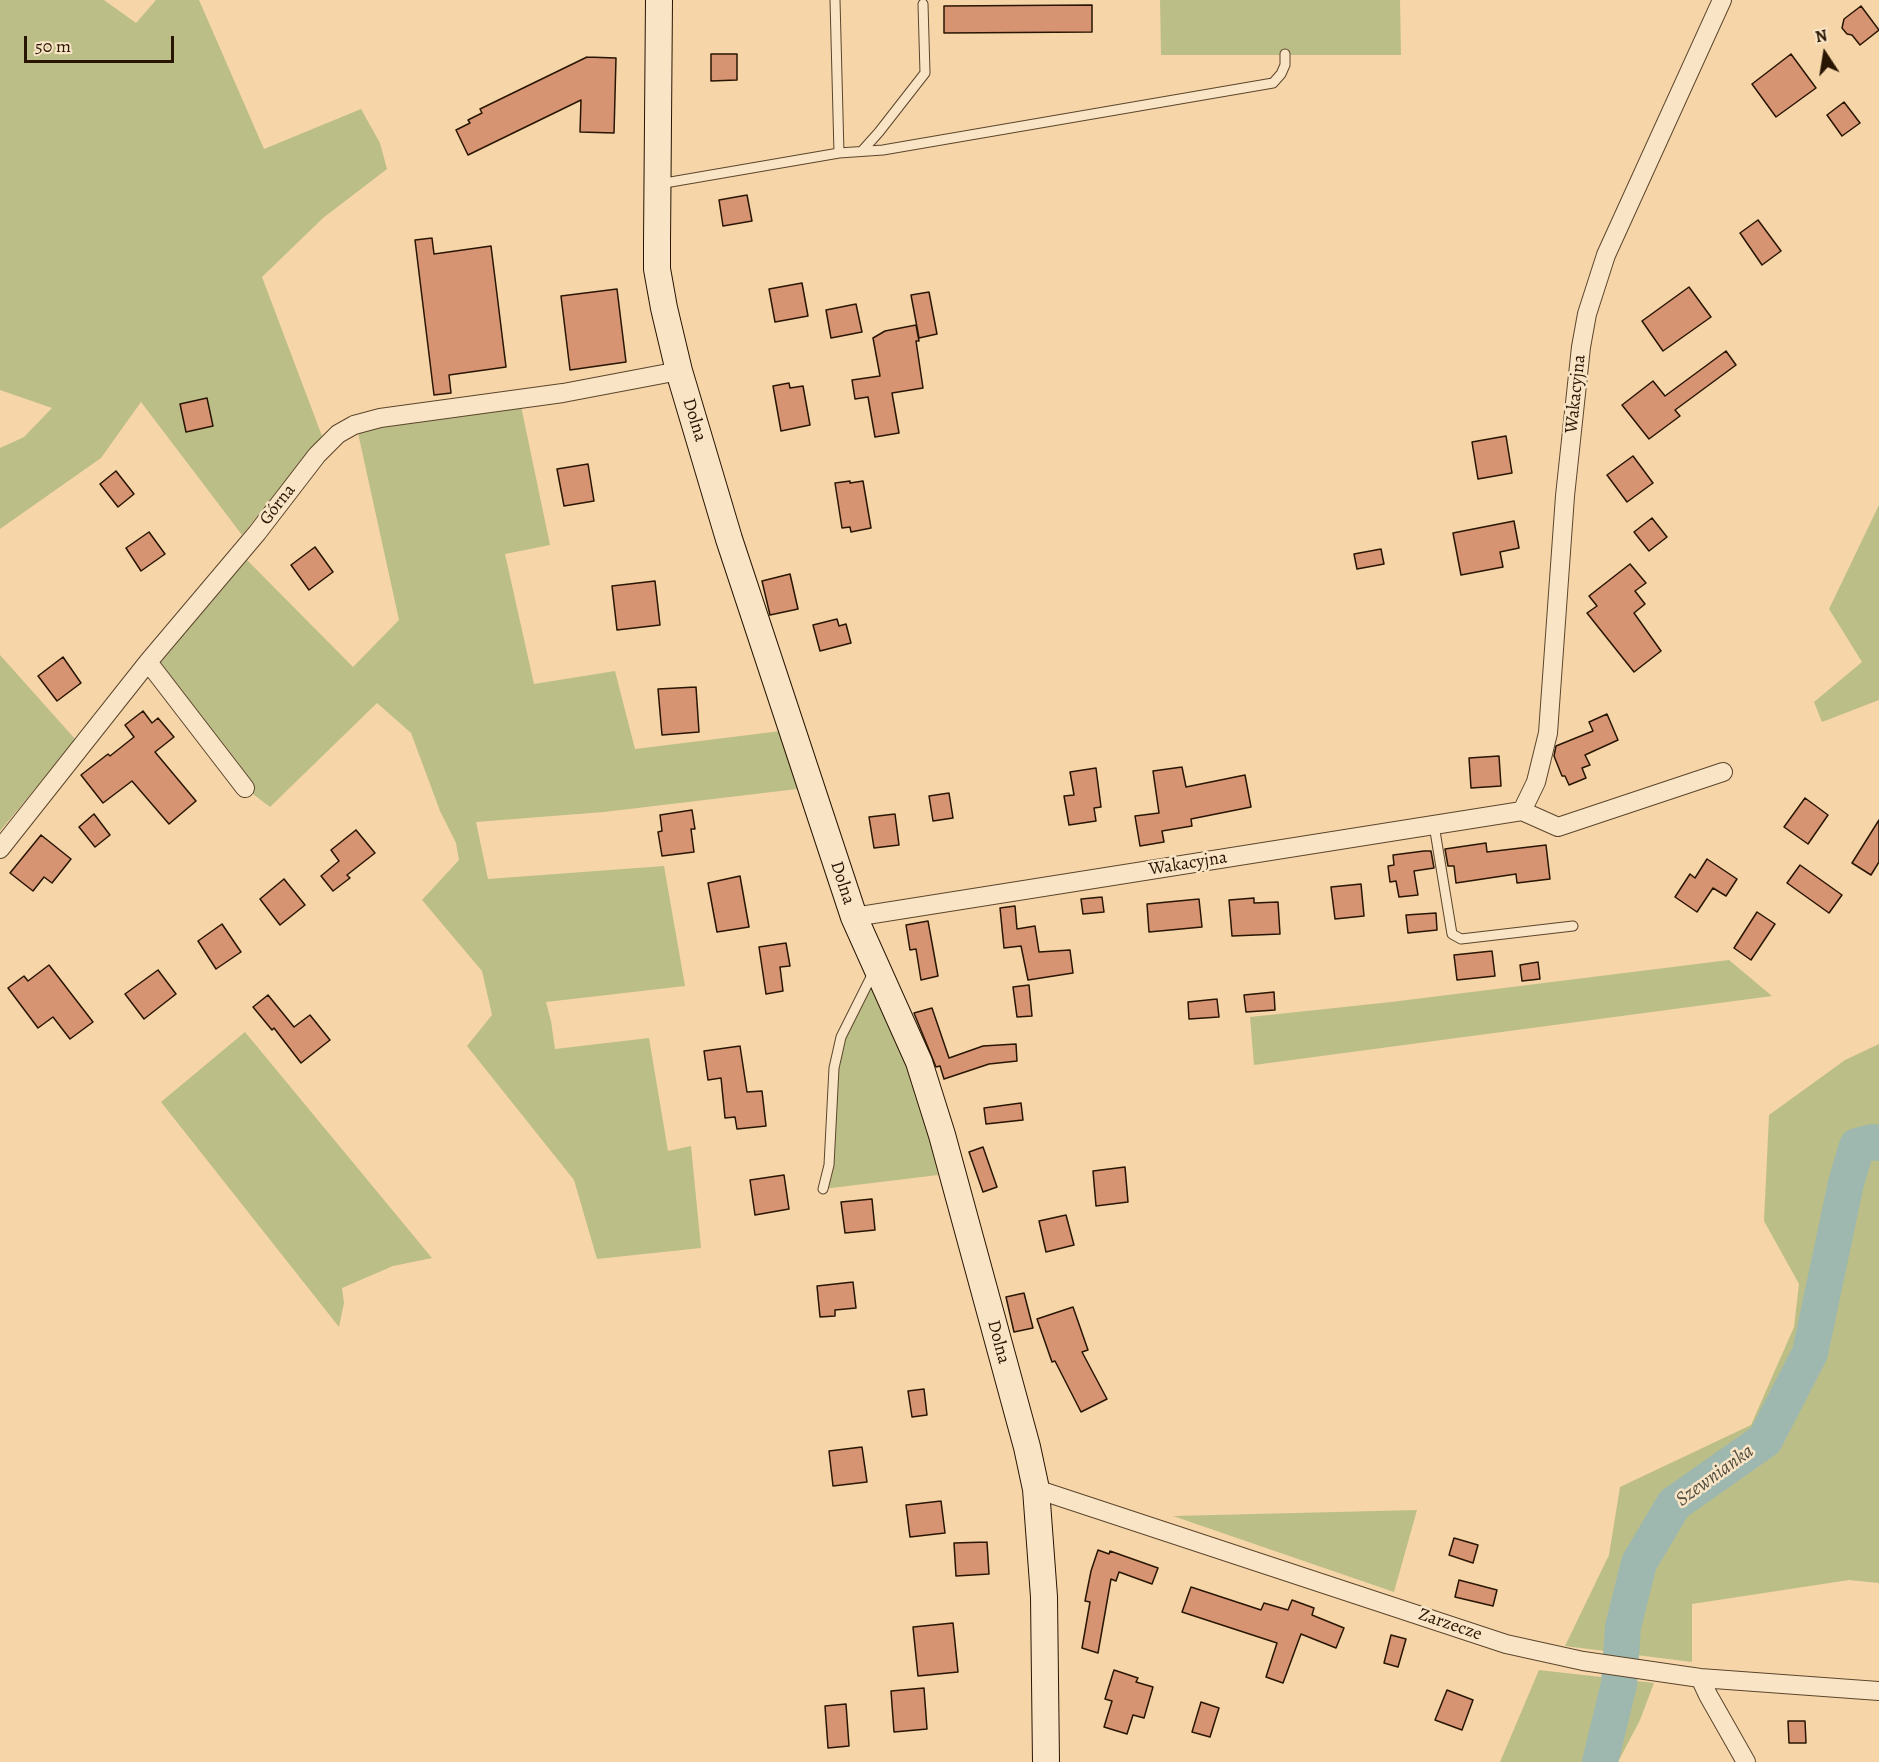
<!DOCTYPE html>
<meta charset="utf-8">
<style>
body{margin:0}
#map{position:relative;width:1879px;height:1762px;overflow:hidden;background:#f6d6a8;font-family:Alegreya,serif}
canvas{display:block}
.north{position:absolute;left:1795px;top:24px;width:60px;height:60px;-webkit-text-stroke:4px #f9e4c6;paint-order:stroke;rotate:348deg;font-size:16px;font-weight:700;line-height:24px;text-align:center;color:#281502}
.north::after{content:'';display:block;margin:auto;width:21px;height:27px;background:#281502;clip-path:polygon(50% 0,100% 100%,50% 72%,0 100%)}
.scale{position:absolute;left:24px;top:36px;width:150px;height:27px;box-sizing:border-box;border:3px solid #281502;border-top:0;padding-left:8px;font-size:18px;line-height:21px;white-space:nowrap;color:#281502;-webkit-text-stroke:4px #f9e4c6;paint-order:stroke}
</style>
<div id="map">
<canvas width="1879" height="1762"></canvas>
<div class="north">N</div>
<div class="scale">50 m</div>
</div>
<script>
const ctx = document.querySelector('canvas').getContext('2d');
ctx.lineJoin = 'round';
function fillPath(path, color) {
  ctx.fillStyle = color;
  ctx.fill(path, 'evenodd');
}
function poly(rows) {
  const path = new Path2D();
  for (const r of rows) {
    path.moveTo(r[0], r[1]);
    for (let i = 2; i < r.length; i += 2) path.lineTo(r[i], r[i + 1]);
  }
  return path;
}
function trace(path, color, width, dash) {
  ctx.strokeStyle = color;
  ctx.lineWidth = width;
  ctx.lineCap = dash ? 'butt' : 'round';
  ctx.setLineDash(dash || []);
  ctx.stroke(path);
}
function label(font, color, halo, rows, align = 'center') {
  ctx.font = font + ' Alegreya,serif';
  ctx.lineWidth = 5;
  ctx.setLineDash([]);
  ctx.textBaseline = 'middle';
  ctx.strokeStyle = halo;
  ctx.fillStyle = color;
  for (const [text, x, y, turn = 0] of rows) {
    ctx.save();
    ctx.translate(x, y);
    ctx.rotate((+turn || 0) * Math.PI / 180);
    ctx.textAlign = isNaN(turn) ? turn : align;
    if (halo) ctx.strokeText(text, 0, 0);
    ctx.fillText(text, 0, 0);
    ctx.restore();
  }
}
const green = poly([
 [0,0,104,0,136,23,156,0,199,0,264,149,361,109,380,143,387,169,323,218,262,277,322,436,242,535,141,402,101,458,0,529,0,448,24,437,52,408,0,390],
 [1160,0,1400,0,1401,55,1161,55],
 [521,406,550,545,505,554,534,684,615,671,635,749,781,731,797,789,604,812,476,822,488,879,664,866,685,986,546,1002,551,1021,555,1049,649,1038,668,1151,691,1146,701,1248,597,1259,574,1180,467,1046,492,1015,482,971,422,900,459,860,456,843,440,811,411,733,377,703,270,807,245,788,154,670,246,559,353,667,399,620,358,433,391,423],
 [1879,505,1879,700,1822,722,1814,702,1862,662,1829,609],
 [0,655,76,740,0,831],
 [1729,960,1772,996,1254,1065,1250,1017,1391,1002],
 [870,981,916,1084,938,1175,823,1189,841,1037],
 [245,1032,432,1258,393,1266,342,1288,344,1303,339,1327,161,1102],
 [1879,1044,1879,1583,1849,1580,1692,1604,1692,1662,1565,1646,1609,1555,1620,1487,1751,1425,1794,1327,1799,1284,1764,1221,1769,1115,1845,1060],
 [1417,1510,1394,1592,1173,1516],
 [1539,1670,1654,1683,1640,1720,1618,1762,1500,1762]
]);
const river = poly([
 [1600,1762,1619,1684,1623,1627,1639,1563,1674,1504,1765,1440,1810,1353,1846,1183,1857,1146,1873,1142,1879,1143]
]);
const building = poly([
 [1092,5,1092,32,944,33,944,6,1092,5],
 [1861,6,1879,30,1860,45,1852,35,1847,34,1842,28,1844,19,1861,6],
 [711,54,737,54,737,80,711,81,711,54],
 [1791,54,1816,88,1776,117,1752,84,1791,54],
 [587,57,616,58,614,133,580,132,581,100,468,155,456,130,470,123,468,120,482,113,480,109,587,57],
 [1844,102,1860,123,1842,136,1827,115,1844,102],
 [747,195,752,221,723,226,719,200,747,195],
 [1758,220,1781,251,1762,265,1740,233,1758,220],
 [432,238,434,254,491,246,506,367,449,375,451,393,434,395,415,240,432,238],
 [802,283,808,316,775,322,769,289,802,283],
 [1689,287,1711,317,1663,351,1642,321,1689,287],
 [617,289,626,362,570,370,561,296,617,289],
 [929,292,937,334,919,338,911,295,929,292],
 [856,304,862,332,831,338,826,310,856,304],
 [916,325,919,341,916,341,923,388,892,393,899,433,875,437,868,397,855,399,852,380,880,376,873,338,885,331,916,325],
 [1726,351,1736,365,1675,410,1680,416,1649,439,1622,405,1653,381,1665,396,1726,351],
 [789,383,790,388,803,386,810,425,781,431,773,386,789,383],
 [207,398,213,426,186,432,180,404,207,398],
 [1506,436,1512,473,1478,479,1472,442,1506,436],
 [1633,456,1653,483,1627,502,1607,475,1633,456],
 [588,464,594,501,564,506,557,469,588,464],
 [116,471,134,494,118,507,100,484,116,471],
 [850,481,850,483,863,481,871,528,851,532,850,527,842,528,835,483,850,481],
 [1652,518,1667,537,1649,551,1634,532,1652,518],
 [1514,521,1519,548,1500,552,1503,567,1461,575,1453,533,1514,521],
 [149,532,165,554,141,571,126,548,149,532],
 [315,547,333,572,309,590,291,565,315,547],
 [1381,549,1384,564,1357,569,1354,554,1381,549],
 [1630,564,1646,583,1635,591,1645,604,1634,613,1661,651,1634,672,1587,613,1597,606,1589,596,1630,564],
 [790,574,798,609,770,615,762,581,790,574],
 [655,581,660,625,617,630,612,586,655,581],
 [837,619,839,626,846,624,851,643,820,651,813,625,837,619],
 [63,657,81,683,57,701,38,676,63,657],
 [696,687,699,732,662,735,658,689,696,687],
 [143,711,152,723,158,718,174,737,155,752,196,801,169,824,132,781,103,803,81,775,108,754,110,756,134,737,125,725,143,711],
 [1607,714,1618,740,1585,755,1590,765,1582,768,1586,778,1569,785,1565,776,1562,776,1554,756,1556,746,1593,731,1589,722,1607,714],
 [1499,756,1501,786,1471,788,1469,758,1499,756],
 [1182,767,1186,787,1245,775,1251,807,1191,819,1192,826,1162,831,1164,842,1140,846,1135,816,1159,813,1153,771,1182,767],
 [1096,768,1101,807,1094,808,1096,821,1069,825,1064,796,1074,795,1070,772,1096,768],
 [949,793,953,818,933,821,929,796,949,793],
 [1805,798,1828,815,1808,844,1784,827,1805,798],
 [692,810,695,829,691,829,694,852,662,856,658,832,662,831,660,815,692,810],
 [94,814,110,835,95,847,79,827,94,814],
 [895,814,899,845,874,848,869,817,895,814],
 [1879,820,1879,862,1871,875,1852,863,1879,820],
 [356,830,375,853,347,875,350,878,333,891,321,876,339,861,331,850,356,830],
 [41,835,71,859,52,883,44,877,33,891,10,873,41,835],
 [1486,843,1487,852,1546,845,1550,879,1517,883,1516,874,1456,883,1454,866,1448,866,1445,849,1486,843],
 [1424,851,1431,851,1434,868,1414,871,1418,895,1399,897,1396,881,1390,882,1388,866,1394,865,1393,855,1424,851],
 [1707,859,1737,879,1726,896,1713,888,1697,912,1675,897,1690,874,1695,878,1707,859],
 [1800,865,1842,895,1829,913,1787,883,1800,865],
 [740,876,749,927,717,932,708,883,740,876],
 [284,879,305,905,280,925,260,899,284,879],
 [1361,884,1364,916,1335,919,1331,887,1361,884],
 [1102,897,1104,912,1083,914,1081,899,1102,897],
 [1254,898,1254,903,1278,902,1280,934,1232,936,1229,900,1254,898],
 [1199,899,1202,927,1149,932,1147,904,1199,899],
 [1015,906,1017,929,1035,926,1039,952,1070,950,1073,973,1028,980,1021,946,1004,948,1000,908,1015,906],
 [1757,912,1775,924,1751,960,1734,948,1757,912],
 [1436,913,1437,930,1408,933,1406,915,1436,913],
 [928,921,938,976,921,980,916,949,910,950,906,925,928,921],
 [222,924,241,952,216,969,198,941,222,924],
 [786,943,790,966,780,967,783,991,766,994,759,947,786,943],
 [1492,951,1495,976,1457,980,1454,955,1492,951],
 [1538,962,1540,979,1522,981,1520,965,1538,962],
 [49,965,93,1022,70,1039,53,1017,38,1028,8,988,24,976,28,981,49,965],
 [158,970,176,994,144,1019,125,994,158,970],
 [1029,985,1032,1016,1017,1017,1013,987,1029,985],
 [1274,992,1275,1010,1246,1012,1244,995,1274,992],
 [268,995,294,1027,310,1015,330,1040,301,1063,274,1028,272,1030,253,1007,268,995],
 [1217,999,1219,1017,1189,1019,1188,1002,1217,999],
 [932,1008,949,1058,983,1046,1016,1044,1017,1061,989,1064,944,1079,940,1066,936,1067,914,1013,932,1008],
 [740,1046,747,1092,762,1091,766,1126,737,1129,735,1117,725,1118,721,1078,708,1080,704,1051,740,1046],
 [1021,1103,1023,1120,986,1124,984,1108,1021,1103],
 [983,1147,997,1187,983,1192,969,1152,983,1147],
 [1125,1167,1128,1202,1096,1206,1093,1171,1125,1167],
 [784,1175,789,1209,755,1215,750,1180,784,1175],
 [872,1199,875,1230,845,1233,841,1202,872,1199],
 [1066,1215,1074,1245,1046,1252,1039,1221,1066,1215],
 [853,1282,856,1308,835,1310,835,1316,820,1317,817,1286,853,1282],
 [1024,1293,1033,1328,1014,1332,1006,1297,1024,1293],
 [1073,1307,1088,1350,1082,1352,1107,1399,1081,1412,1055,1361,1052,1362,1037,1319,1073,1307],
 [924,1389,927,1415,912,1417,908,1391,924,1389],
 [862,1447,867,1482,833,1486,829,1451,862,1447],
 [941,1501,945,1533,910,1537,906,1505,941,1501],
 [1454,1538,1478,1545,1473,1563,1449,1555,1454,1538],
 [987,1542,989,1574,956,1576,954,1543,987,1542],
 [1098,1550,1109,1554,1110,1551,1158,1568,1152,1584,1119,1572,1116,1581,1111,1579,1098,1653,1082,1648,1090,1602,1085,1601,1091,1571,1098,1550],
 [1459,1580,1497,1590,1493,1606,1455,1597,1459,1580],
 [1191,1587,1261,1610,1264,1603,1288,1610,1292,1600,1314,1608,1312,1615,1344,1628,1336,1648,1301,1634,1283,1683,1266,1677,1277,1643,1182,1612,1191,1587],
 [953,1623,958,1672,918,1676,913,1627,953,1623],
 [1391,1635,1406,1639,1398,1667,1384,1663,1391,1635],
 [1114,1670,1138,1678,1136,1682,1153,1687,1144,1718,1133,1715,1127,1734,1104,1727,1112,1701,1105,1699,1114,1670],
 [924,1688,927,1729,894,1732,891,1691,924,1688],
 [1447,1690,1473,1700,1462,1730,1435,1720,1447,1690],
 [1201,1702,1219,1708,1210,1737,1192,1732,1201,1702],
 [846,1704,849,1746,828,1748,825,1706,846,1704],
 [1788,1721,1805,1721,1806,1743,1789,1743,1788,1721]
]);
const lane = poly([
 [862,151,879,132,925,73,923,4],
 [839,153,883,150,1273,83,1281,74,1285,65,1285,54],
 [659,184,839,153,835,0],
 [1434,825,1452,934,1461,939,1573,926],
 [823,1189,829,1165,834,1068,841,1037,873,973]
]);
const street = poly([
 [148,662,245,788],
 [1522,811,1558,827,1723,772],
 [0,849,148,662,257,533,317,455,338,434,354,425,380,418,563,393,679,371],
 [854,917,1522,811,1536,782,1548,733,1565,496,1581,347,1587,314,1606,255,1722,0],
 [1036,1489,1506,1644,1583,1661,1700,1678,1879,1691],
 [1700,1678,1708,1695,1746,1762]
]);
const secondary = poly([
 [659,0,657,242,657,269,664,308,679,371,729,539,854,917,919,1062,942,1135,1027,1447,1036,1489,1044,1597,1046,1762]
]);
const streetNames = [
 ["Wakacyjna",1576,394,-84],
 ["Dolna",694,420,73],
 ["Górna",278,505,-52],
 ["Wakacyjna",1188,864,-9],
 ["Dolna",842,883,72],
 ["Dolna",998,1342,75],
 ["Zarzecze",1450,1625,19]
];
const waterNames = [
 ["Szewnianka",1715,1476,-36]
];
fillPath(green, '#bcbe88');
trace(river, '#9eb8af', 36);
fillPath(building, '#d69472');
trace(building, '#281502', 1.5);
trace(lane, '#5c452c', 11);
trace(street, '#5c452c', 20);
trace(secondary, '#281502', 28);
trace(lane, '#f9e4c6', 9);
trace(street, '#f9e4c6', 18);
trace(secondary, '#f9e4c6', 26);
label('18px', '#281502', '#f9e4c6', streetNames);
label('italic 20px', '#514e3f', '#f9e4c6', waterNames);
</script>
